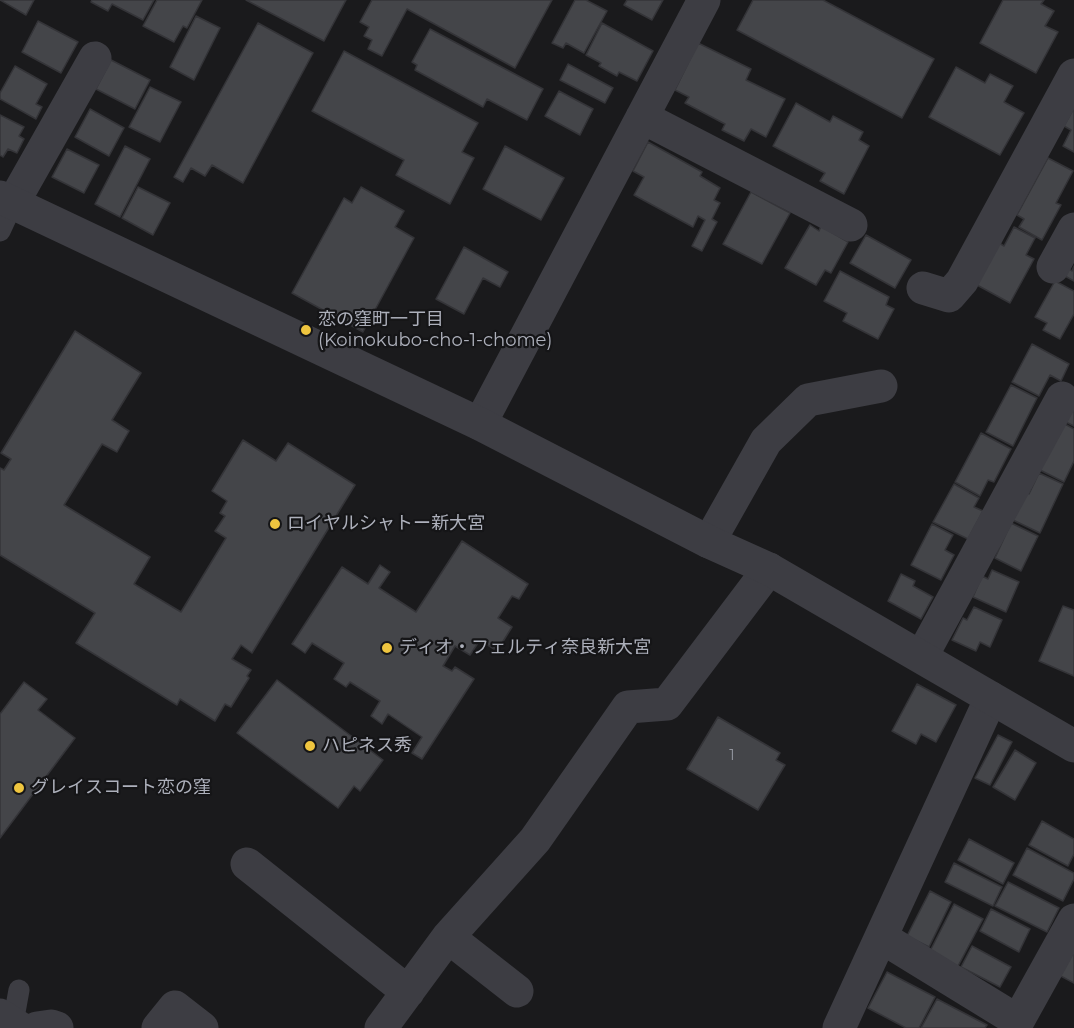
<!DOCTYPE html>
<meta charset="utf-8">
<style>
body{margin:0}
canvas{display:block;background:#1a1a1c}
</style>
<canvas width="1074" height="1028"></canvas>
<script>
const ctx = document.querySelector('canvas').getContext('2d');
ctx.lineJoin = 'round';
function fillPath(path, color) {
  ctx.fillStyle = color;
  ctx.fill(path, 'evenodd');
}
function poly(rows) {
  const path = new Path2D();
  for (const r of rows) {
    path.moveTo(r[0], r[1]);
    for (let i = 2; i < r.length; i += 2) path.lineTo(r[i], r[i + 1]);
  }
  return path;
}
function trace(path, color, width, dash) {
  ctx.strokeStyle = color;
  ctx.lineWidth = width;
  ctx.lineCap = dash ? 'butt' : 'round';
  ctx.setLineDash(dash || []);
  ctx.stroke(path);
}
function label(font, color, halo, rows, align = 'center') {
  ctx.font = font + ' Montserrat,"Noto Sans JP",sans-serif';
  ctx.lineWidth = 4.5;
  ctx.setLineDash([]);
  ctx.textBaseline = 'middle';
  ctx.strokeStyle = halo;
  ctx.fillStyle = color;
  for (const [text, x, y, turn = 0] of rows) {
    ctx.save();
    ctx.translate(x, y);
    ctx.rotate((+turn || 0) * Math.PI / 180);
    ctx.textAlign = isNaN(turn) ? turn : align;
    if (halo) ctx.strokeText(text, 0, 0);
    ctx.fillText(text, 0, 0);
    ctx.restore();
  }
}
const building = poly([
 [0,0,34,0,26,15,0,0],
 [92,0,154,0,143,20,112,4,108,11,91,2,92,0],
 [157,0,202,0,187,28,183,26,174,42,143,26,157,0],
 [246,0,346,0,324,41,246,0],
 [372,0,552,0,515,68,407,9,382,56,368,49,372,40,364,36,369,27,360,22,372,0],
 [575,0,586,0,607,11,584,53,566,43,563,48,552,43,575,0],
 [627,0,663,0,652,20,624,5,627,0],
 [753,0,823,0,934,59,902,118,737,30,753,0],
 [1003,0,1044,0,1041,4,1054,11,1045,26,1058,32,1036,73,980,43,1003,0],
 [196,16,220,28,194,80,170,67,196,16],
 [38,21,78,42,61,73,22,52,38,21],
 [258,23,313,53,243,183,212,165,205,176,191,168,183,182,174,177,258,23],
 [602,23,653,51,637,81,619,72,617,76,599,66,601,63,586,55,602,23],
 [430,29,543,89,527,120,487,99,483,107,415,70,417,65,412,62,430,29],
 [698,43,751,69,746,80,785,99,766,137,751,129,744,141,722,130,725,124,685,103,689,97,675,90,698,43],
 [344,51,478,123,462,152,474,158,450,204,396,175,404,160,312,111,344,51],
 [111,60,150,80,135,109,96,89,111,60],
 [568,64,613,88,605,103,560,80,568,64],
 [15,66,47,84,36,104,42,107,36,119,0,99,0,93,15,66],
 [956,67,985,83,990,74,1013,86,1004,102,1024,113,1000,155,929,117,956,67],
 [150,87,181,102,160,142,129,127,150,87],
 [559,91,593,109,580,135,545,116,559,91],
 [796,103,830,122,833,116,863,132,859,140,869,146,844,194,820,181,825,173,773,146,796,103],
 [1074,108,1074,152,1063,146,1071,130,1064,126,1074,108],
 [90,109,124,128,109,156,75,137,90,109],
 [0,115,24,127,19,136,24,139,17,153,8,149,3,157,0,155,0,115],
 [648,142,702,172,700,176,720,188,714,200,720,203,712,219,717,222,702,251,692,246,705,220,698,216,693,227,634,195,644,177,633,171,648,142],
 [125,146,150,159,120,217,95,204,125,146],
 [505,146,564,178,541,220,483,189,505,146],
 [67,149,99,165,84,193,52,177,67,149],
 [1048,158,1073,171,1056,203,1061,205,1042,240,1019,227,1024,219,1017,215,1048,158],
 [138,187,170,203,153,235,122,218,138,187],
 [361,187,404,211,395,227,414,238,363,332,292,293,344,198,352,203,361,187],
 [751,192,790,213,762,264,723,244,751,192],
 [810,225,819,231,821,226,848,242,831,273,825,270,816,285,785,268,810,225],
 [1014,227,1035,238,1026,255,1034,259,1010,303,977,285,999,243,1004,246,1014,227],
 [866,235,911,260,895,288,850,263,866,235],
 [464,247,508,272,500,287,483,278,464,314,436,299,464,247],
 [1074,266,1074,281,1065,276,1069,269,1072,271,1074,266],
 [840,271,889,297,886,305,894,309,878,339,843,321,847,313,824,301,840,271],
 [1055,281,1074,291,1074,314,1060,339,1043,330,1047,323,1035,317,1055,281],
 [75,331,141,373,112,420,129,431,117,452,102,444,64,505,150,557,134,584,181,612,226,538,215,531,225,516,220,513,227,501,212,491,243,440,276,461,288,443,355,485,252,653,241,645,232,659,251,670,247,676,249,678,231,707,225,704,215,721,180,699,177,705,76,643,95,613,0,555,0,468,4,470,11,459,1,453,75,331],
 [1032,344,1069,364,1061,381,1050,375,1039,396,1012,382,1032,344],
 [1011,385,1037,398,1013,446,986,432,1011,385],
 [1074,405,1074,426,1066,422,1074,405],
 [1063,423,1074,429,1074,461,1064,482,1040,470,1063,423],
 [981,433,1011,449,994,482,988,480,980,496,955,482,981,433],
 [1039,473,1063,484,1040,533,1013,520,1027,492,1029,494,1039,473],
 [954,484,979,498,974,507,983,511,968,539,933,522,954,484],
 [1011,523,1038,536,1021,571,995,558,1011,523],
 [932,524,953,535,945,550,954,555,941,580,911,565,932,524],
 [462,541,528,584,519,599,512,596,498,618,512,627,497,651,480,640,470,655,455,646,443,666,452,671,455,667,474,679,422,759,412,753,422,737,388,714,382,724,371,716,380,701,350,682,346,687,334,679,344,663,312,643,305,653,292,644,342,567,368,584,380,565,390,572,379,588,416,612,462,541],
 [992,570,1019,582,1006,612,973,597,982,576,988,579,992,570],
 [901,574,915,581,913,586,933,597,921,619,888,601,901,574],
 [1063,606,1074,610,1074,676,1039,661,1063,606],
 [974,607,1002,620,990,647,980,642,976,651,952,640,963,618,967,620,974,607],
 [277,680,383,760,360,791,354,786,338,808,237,733,277,680],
 [24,682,47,699,38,710,75,738,0,838,0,714,24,682],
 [917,684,956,705,936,742,921,734,916,744,892,731,917,684],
 [718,717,780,753,776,760,785,765,758,810,687,769,718,717],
 [998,735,1012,742,990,785,975,778,998,735],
 [1015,750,1036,763,1015,800,993,787,1015,750],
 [1042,821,1074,839,1074,854,1068,866,1029,845,1042,821],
 [969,839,1014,863,1003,884,958,860,969,839],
 [1027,848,1074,873,1074,879,1063,901,1013,875,1027,848],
 [954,863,1002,887,993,906,945,882,954,863],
 [1008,882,1059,908,1047,932,995,906,1008,882],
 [930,891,951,902,929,947,907,936,930,891],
 [954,904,983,919,957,968,929,953,954,904],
 [991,909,1030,929,1019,952,980,931,991,909],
 [972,946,1011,967,1000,987,961,967,972,946],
 [1074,952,1074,983,1057,974,1074,952],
 [887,972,935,997,919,1028,906,1028,868,1008,887,972],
 [937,999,987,1025,985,1028,921,1028,937,999]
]);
const service = poly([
 [0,231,13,203],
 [13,1023,19,990]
]);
const minor = poly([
 [642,117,851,225],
 [13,203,95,58],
 [1053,267,1074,229],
 [923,288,949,296,962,281,1074,75],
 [480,424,704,0],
 [709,542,766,441,808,400,881,386],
 [922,656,1062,398],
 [247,864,408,992],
 [448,937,517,991],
 [881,937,1018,1021],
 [0,1015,20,1028],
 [37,1028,51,1026,57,1028],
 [158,1028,175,1007,202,1028],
 [381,1028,448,937,535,840,628,707,667,704,769,569],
 [839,1028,991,698],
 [1014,1028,1074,920]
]);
const tertiary = poly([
 [0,197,480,424,709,542,769,569,1074,746]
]);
const markers = [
 [306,330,6,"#efc53f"],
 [275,524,6,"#efc53f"],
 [387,648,6,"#efc53f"],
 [310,746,6,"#efc53f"],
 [19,788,6,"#efc53f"]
];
const numberNames = [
 ["1",732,756]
];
const poiNames = [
 ["恋の窪町一丁目",318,320],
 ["(Koinokubo-cho-1-chome)",318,341],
 ["ロイヤルシャトー新大宮",287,524],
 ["ディオ・フェルティ奈良新大宮",399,648],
 ["ハピネス秀",322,746],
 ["グレイスコート恋の窪",31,788]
];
fillPath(building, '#444549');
trace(building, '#343438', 1.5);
trace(service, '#3d3d43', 21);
trace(minor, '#3d3d43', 33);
trace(tertiary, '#3d3d43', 33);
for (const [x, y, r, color] of markers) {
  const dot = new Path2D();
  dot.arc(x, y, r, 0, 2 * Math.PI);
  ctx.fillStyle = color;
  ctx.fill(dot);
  trace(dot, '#151517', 2);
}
label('15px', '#93959e', null, numberNames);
label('18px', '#adb0bb', '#151517', poiNames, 'left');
</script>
